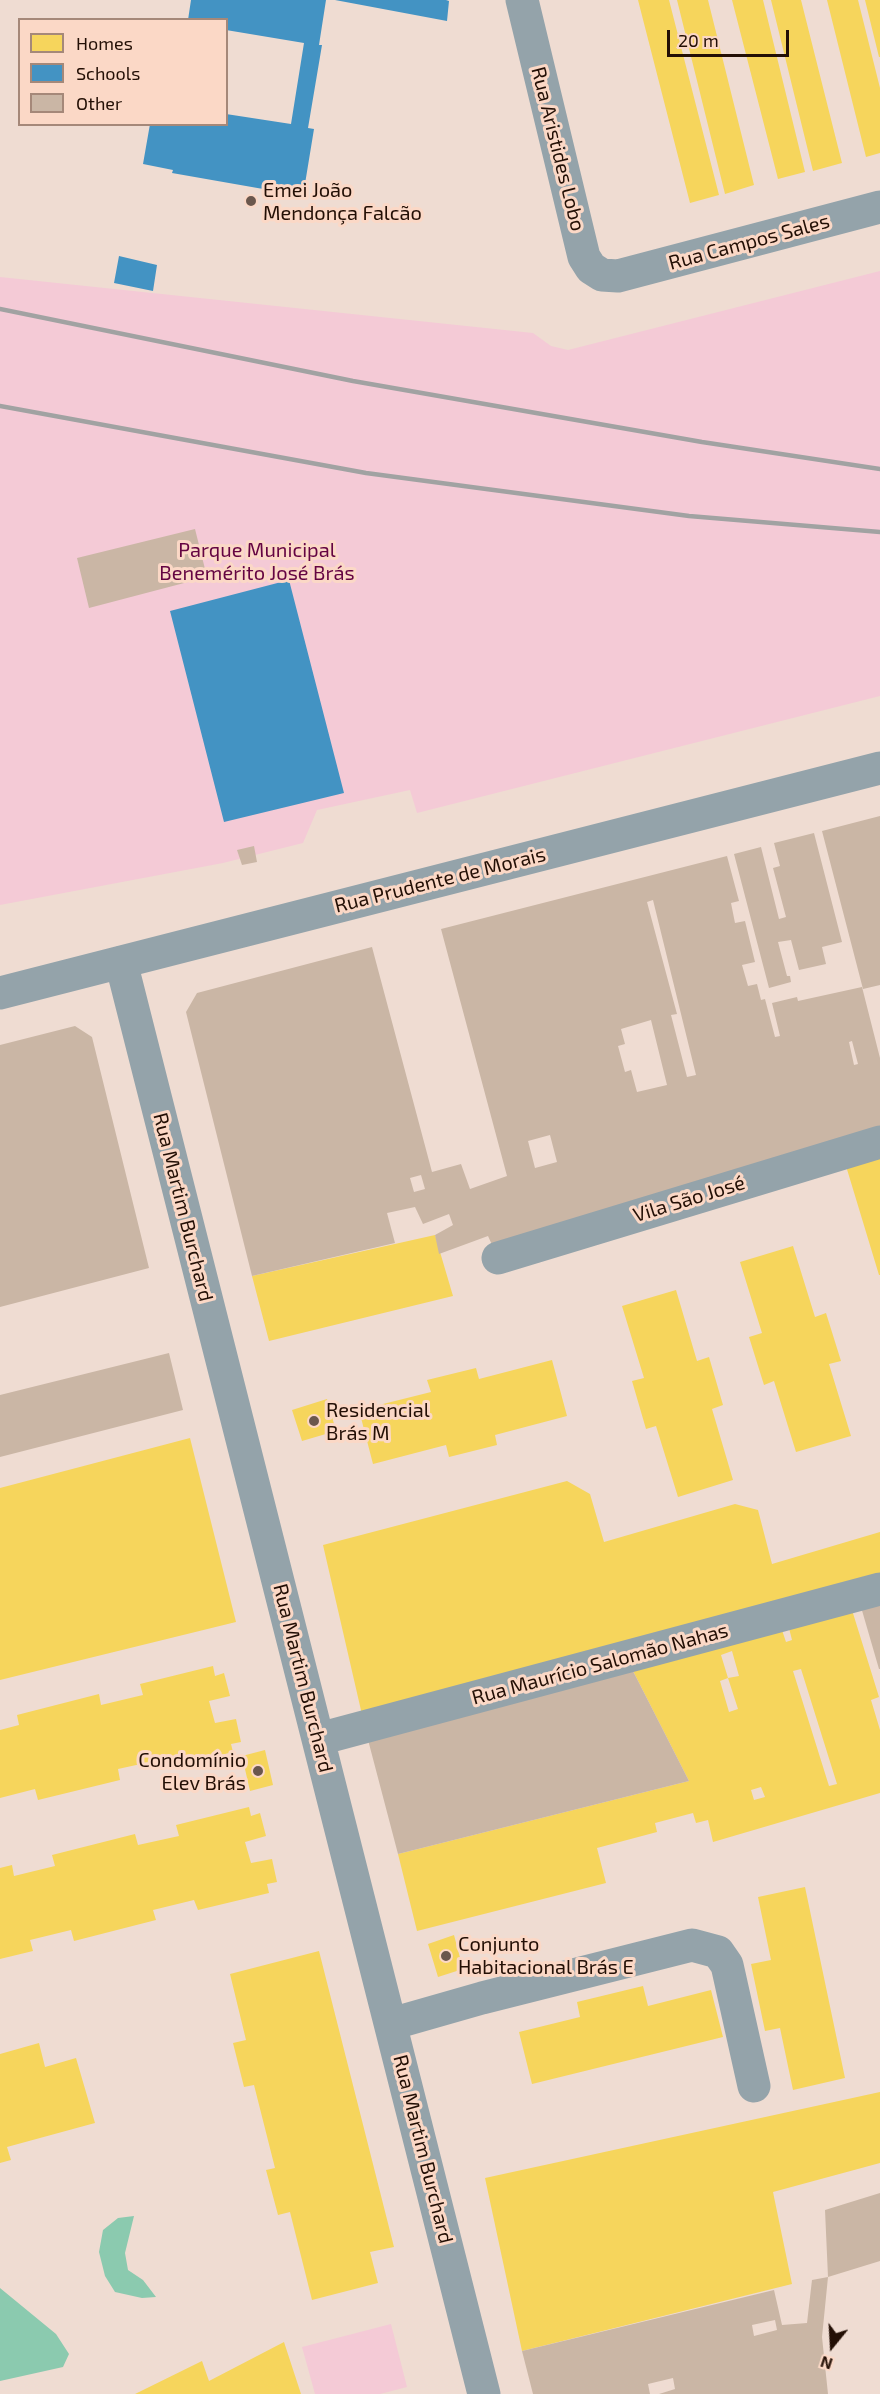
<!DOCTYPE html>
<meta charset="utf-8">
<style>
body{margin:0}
#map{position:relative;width:880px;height:2394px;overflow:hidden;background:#efdcd2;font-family:"Exo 2",sans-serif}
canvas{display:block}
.legend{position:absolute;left:18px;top:18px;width:210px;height:108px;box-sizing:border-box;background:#fbd8c6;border:2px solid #a58879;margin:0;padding:8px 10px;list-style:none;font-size:18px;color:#230f05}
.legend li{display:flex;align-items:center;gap:12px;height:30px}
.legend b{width:30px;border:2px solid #a58879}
.north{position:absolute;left:802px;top:2316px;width:60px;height:60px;-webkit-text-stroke:4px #fbd8c6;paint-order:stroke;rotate:198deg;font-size:16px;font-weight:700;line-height:24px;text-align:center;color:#230f05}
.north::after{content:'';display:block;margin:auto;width:21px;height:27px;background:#230f05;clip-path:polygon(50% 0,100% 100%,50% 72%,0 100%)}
.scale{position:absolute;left:667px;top:30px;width:122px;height:27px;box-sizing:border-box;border:3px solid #230f05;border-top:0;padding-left:8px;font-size:18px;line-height:21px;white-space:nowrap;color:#230f05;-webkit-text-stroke:4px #fbd8c6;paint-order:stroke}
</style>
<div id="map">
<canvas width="880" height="2394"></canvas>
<ul class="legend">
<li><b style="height:16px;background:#f6d55c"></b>Homes</li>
<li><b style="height:16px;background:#4393c3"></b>Schools</li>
<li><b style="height:16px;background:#cab6a5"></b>Other</li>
</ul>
<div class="north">N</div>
<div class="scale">20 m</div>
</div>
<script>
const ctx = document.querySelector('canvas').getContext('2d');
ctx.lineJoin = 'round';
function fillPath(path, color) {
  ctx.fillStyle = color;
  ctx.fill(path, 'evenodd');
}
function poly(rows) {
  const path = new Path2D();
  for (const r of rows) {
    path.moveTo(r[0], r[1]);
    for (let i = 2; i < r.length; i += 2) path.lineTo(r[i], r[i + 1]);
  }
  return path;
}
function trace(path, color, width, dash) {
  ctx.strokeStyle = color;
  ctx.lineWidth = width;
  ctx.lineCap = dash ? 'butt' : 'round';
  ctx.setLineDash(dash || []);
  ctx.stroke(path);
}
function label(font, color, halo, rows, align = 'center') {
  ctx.font = font + ' "Exo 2",sans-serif';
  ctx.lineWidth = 6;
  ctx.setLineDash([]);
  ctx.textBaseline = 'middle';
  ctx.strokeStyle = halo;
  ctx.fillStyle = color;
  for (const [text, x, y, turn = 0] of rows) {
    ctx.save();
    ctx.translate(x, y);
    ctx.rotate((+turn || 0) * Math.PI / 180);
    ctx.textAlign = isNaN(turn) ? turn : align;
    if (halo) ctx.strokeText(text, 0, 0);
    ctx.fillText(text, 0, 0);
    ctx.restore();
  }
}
const green = poly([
 [880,271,880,696,417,813,410,790,317,810,303,843,223,863,0,905,0,277,533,333,551,346,568,350],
 [391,2324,407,2387,380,2394,315,2394,302,2347]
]);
const water = poly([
 [134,2216,125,2253,128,2270,143,2280,156,2297,142,2298,115,2292,105,2276,99,2252,103,2230,118,2218],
 [0,2288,56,2334,69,2354,63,2367,0,2381]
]);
const homes = poly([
 [638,0,669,0,719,195,690,203],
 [677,0,708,0,754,185,725,194],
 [732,0,763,0,805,172,778,179],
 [771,0,801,0,842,163,813,171],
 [827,0,858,0,880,88,880,153,866,157],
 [865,0,880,0,880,57,879,57],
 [880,1156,880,1275,879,1275,846,1166],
 [435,1235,453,1296,269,1341,252,1276],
 [793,1246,815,1317,826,1313,841,1361,829,1364,851,1436,796,1452,774,1381,764,1385,749,1337,762,1333,740,1262],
 [676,1290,697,1361,709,1357,723,1405,712,1409,733,1480,678,1497,656,1426,646,1429,632,1381,644,1378,622,1306],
 [552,1360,567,1416,495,1435,497,1445,449,1457,446,1445,373,1464,359,1410,431,1392,427,1380,476,1368,479,1379],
 [327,1399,336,1431,302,1441,292,1410],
 [190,1438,236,1622,0,1680,0,1488],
 [567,1481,590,1494,604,1542,735,1504,758,1510,772,1564,880,1532,880,1577,363,1719,323,1545],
 [852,1610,879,1697,871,1700,880,1730,880,1793,713,1842,708,1820,696,1823,693,1813,655,1823,657,1832,597,1848,606,1883,417,1931,398,1854,689,1781,632,1669,782,1630,786,1642,792,1640,789,1628],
 [732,1651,739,1676,728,1678,738,1709,729,1712,720,1681,728,1678,721,1655],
 [801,1669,837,1784,829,1786,793,1671],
 [761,1787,765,1797,754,1800,751,1790],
 [213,1666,215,1676,224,1673,230,1696,209,1701,215,1723,236,1719,241,1742,231,1744,233,1752,161,1770,159,1760,118,1769,120,1780,38,1800,35,1789,0,1798,0,1730,19,1725,17,1715,99,1694,101,1705,143,1695,140,1684],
 [265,1750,273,1785,250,1791,242,1756],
 [249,1807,251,1816,260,1813,266,1836,245,1842,251,1863,272,1859,277,1882,267,1884,269,1893,198,1910,194,1900,153,1910,156,1920,74,1941,71,1930,30,1940,33,1951,0,1959,0,1868,12,1865,14,1876,55,1866,52,1855,135,1834,138,1845,179,1836,176,1825],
 [805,1887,845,2078,793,2090,780,2028,765,2031,751,1964,771,1960,758,1897],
 [454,1935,463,1969,438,1977,428,1944],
 [319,1951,394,2247,370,2252,378,2283,312,2300,290,2212,278,2215,266,2170,275,2168,254,2085,244,2087,233,2043,246,2040,230,1974],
 [643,1986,648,2006,711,1990,723,2037,532,2084,519,2032,580,2017,577,2002],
 [39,2043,45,2067,76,2058,95,2123,7,2147,11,2160,0,2163,0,2054],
 [880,2092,880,2163,773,2192,792,2284,522,2351,485,2178],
 [284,2342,301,2394,135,2394,202,2361,209,2381]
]);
const schools = poly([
 [191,0,326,0,319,45,322,45,308,128,314,129,303,196,172,173,173,170,143,164,150,124,226,124,226,114,291,124,304,43,226,30,226,20,188,20],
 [335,0,446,0,449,1,447,21],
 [119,256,157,265,153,291,114,283],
 [289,580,344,793,224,822,170,611]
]);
const building = poly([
 [195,529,207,577,89,608,77,558],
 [880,816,880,985,863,989,822,831],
 [814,833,842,942,822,947,826,964,799,970,791,940,778,942,787,976,790,976,791,982,769,988,734,854,761,847,779,919,786,917,773,868,780,866,774,843],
 [254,846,257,862,242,865,237,850],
 [727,856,739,901,731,903,735,923,745,921,755,962,742,965,748,986,757,984,761,1000,765,999,775,1037,780,1036,772,1003,797,997,798,1001,862,987,880,1058,880,1130,493,1247,488,1236,439,1254,435,1235,453,1225,449,1214,423,1224,415,1207,387,1213,395,1243,252,1276,186,1012,197,993,372,947,432,1172,461,1164,470,1189,507,1176,441,929],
 [653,900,696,1075,687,1077,671,1015,677,1014,647,902],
 [651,1020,667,1085,637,1092,631,1070,625,1072,618,1046,625,1044,621,1029],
 [852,1041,858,1064,854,1065,849,1042],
 [550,1135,557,1162,535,1168,528,1141],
 [421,1175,425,1189,414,1192,410,1178],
 [75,1026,92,1037,149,1268,0,1307,0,1045],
 [169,1353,183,1410,0,1457,0,1395],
 [880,1602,880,1669,879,1669,861,1607],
 [632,1669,689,1781,398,1854,367,1736],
 [880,2193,880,2261,828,2277,822,2337,828,2394,659,2394,675,2389,673,2378,648,2384,650,2394,533,2394,522,2351,774,2290,782,2325,807,2323,812,2280,828,2277,825,2210],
 [775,2320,777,2330,754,2336,752,2325]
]);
const minor = poly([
 [522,0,584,257,591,268,602,275,618,276,880,207],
 [121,962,484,2394],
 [0,993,880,768],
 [498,1258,880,1142],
 [319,1739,880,1589],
 [391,2024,482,1998,692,1945,718,1952,727,1965,754,2086]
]);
const rail = poly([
 [0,309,353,381,702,442,880,469],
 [0,406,366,473,689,516,880,532]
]);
const markers = [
 [251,201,6,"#6a574d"],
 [314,1421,6,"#6a574d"],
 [258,1771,6,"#6a574d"],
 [446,1956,6,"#6a574d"]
];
const streetNames = [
 ["Rua Aristides Lobo",558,149,76],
 ["Rua Campos Sales",749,242,-15],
 ["Rua Prudente de Morais",440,880,-14],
 ["Vila São José",689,1199,-17],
 ["Rua Martim Burchard",183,1207,76],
 ["Rua Maurício Salomão Nahas",600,1664,-15],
 ["Rua Martim Burchard",303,1678,76],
 ["Rua Martim Burchard",423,2149,76]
];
const poiNames = [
 ["Emei João",263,190],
 ["Mendonça Falcão",263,213],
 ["Residencial",326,1410],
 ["Brás M",326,1433],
 ["Condomínio",246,1760,"right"],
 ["Elev Brás",246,1783,"right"],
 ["Conjunto",458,1944],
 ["Habitacional Brás E",458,1967]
];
const parkNames = [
 ["Parque Municipal",257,550],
 ["Benemérito José Brás",257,573]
];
fillPath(green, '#f4cad6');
fillPath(water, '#8bcaaf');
fillPath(homes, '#f6d55c');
fillPath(schools, '#4393c3');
fillPath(building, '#cab6a5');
trace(minor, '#94a3aa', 33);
trace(rail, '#a1a2a2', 4.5);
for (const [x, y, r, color] of markers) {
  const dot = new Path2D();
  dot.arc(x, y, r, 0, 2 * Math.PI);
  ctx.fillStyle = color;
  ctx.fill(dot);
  trace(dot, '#fbd8c6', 2);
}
label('20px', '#230f05', '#fbd8c6', streetNames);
label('20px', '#230f05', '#fbd8c6', poiNames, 'left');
label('20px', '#640442', '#fbd8c6', parkNames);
</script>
